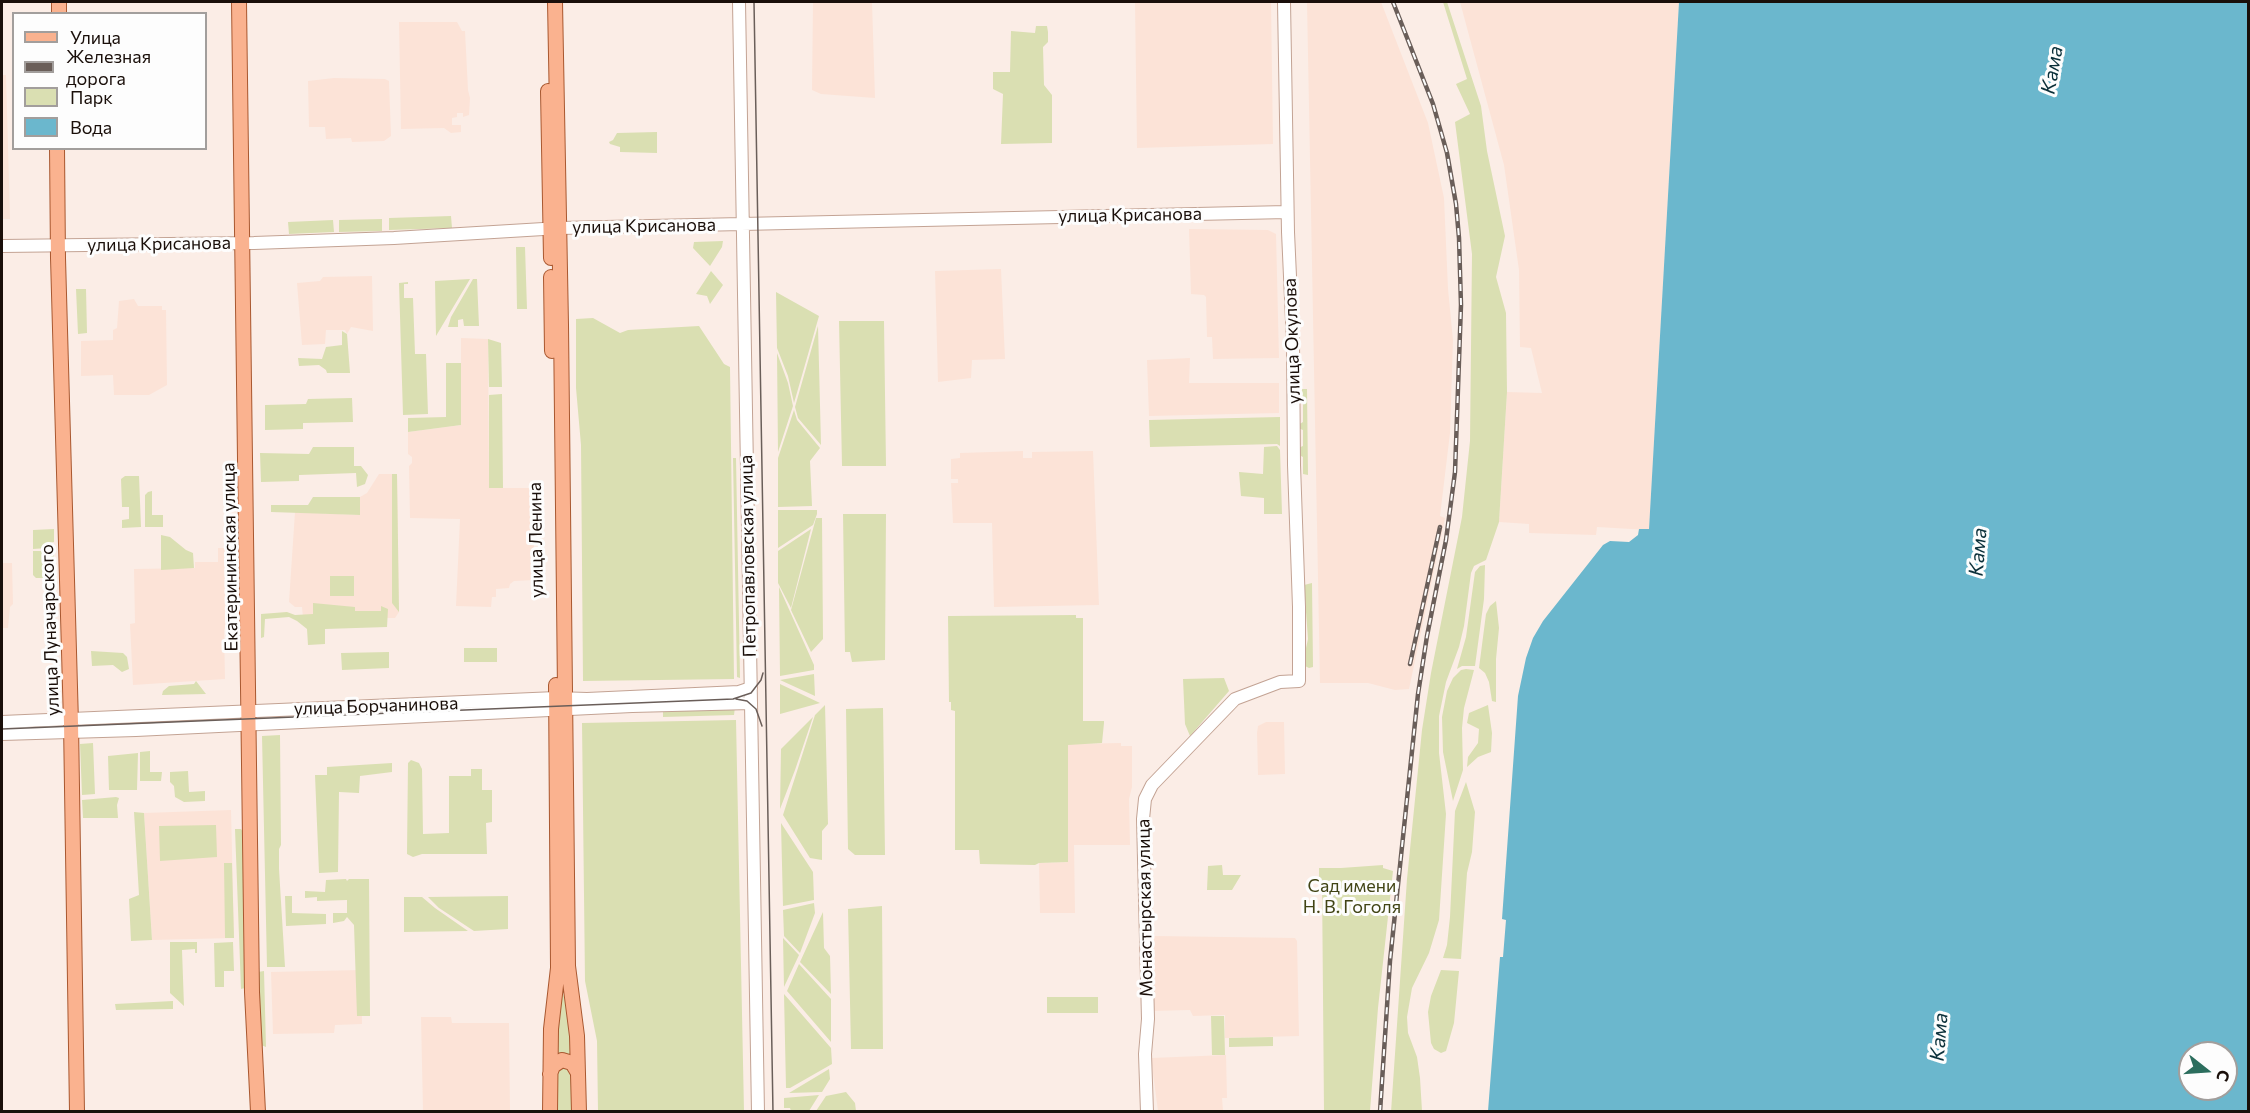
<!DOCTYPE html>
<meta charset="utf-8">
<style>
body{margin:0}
#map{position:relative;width:2250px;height:1113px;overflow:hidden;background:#fbede6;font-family:Commissioner,sans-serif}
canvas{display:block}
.frame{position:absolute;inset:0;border:3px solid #1a0f0a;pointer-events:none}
.legend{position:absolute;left:12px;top:12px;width:195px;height:138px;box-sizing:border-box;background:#fdfdfd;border:2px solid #a29e9c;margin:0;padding:8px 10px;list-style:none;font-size:18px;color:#1a0f0a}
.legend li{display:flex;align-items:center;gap:12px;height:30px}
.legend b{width:30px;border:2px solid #a29e9c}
.north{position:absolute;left:2178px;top:1041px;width:60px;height:60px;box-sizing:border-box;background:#fdfdfd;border:2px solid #a29e9c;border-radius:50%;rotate:107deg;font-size:16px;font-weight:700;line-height:24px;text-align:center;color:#1a0f0a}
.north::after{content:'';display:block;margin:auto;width:21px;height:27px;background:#2c6e5e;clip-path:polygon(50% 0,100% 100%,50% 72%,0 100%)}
</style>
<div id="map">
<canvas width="2250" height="1113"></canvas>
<div class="frame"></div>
<ul class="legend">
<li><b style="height:8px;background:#fab28f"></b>Улица</li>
<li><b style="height:8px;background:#6a5e59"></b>Железная дорога</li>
<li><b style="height:16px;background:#dadfb2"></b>Парк</li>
<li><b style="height:16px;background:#6bb7cd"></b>Вода</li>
</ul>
<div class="north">С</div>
</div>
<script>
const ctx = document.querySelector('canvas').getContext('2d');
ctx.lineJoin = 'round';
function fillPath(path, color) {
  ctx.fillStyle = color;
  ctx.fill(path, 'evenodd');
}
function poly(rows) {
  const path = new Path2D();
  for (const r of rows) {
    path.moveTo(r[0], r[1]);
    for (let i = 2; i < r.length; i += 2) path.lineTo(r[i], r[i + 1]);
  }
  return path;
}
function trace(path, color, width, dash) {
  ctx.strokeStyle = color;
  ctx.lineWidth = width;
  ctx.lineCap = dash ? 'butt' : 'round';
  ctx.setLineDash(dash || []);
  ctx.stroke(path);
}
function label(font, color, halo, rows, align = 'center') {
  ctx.font = font + ' Commissioner,sans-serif';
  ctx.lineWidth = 6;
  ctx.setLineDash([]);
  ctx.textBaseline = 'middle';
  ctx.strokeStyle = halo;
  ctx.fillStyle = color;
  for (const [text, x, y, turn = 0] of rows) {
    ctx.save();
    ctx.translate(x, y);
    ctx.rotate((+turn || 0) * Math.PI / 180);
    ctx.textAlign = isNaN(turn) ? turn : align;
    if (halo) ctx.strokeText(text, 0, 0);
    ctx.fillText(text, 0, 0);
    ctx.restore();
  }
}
const built = poly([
 [813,2,872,2,875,98,821,94,812,90],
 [1135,2,1271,2,1273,144,1137,148],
 [1307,2,1381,2,1428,123,1444,198,1448,289,1453,340,1450,433,1440,516,1445,518,1409,689,1395,690,1368,683,1320,683],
 [1460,2,1679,2,1649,530,1597,527,1596,535,1529,533,1529,524,1499,522,1507,392,1542,393,1531,348,1520,347,1519,270,1504,165],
 [399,22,457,22,462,31,465,31,468,90,470,98,469,115,463,117,463,113,457,113,457,117,452,118,452,125,461,125,461,132,451,133,444,128,401,129],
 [2,75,6,75,10,219,2,219],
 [334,78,385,79,389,81,391,136,384,141,352,142,351,138,326,139,325,127,309,127,308,81],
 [1189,229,1268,230,1276,234,1279,358,1213,359,1212,337,1207,337,1206,297,1204,295,1191,294],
 [1001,269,1005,359,972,360,971,378,938,382,935,271],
 [372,276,373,331,351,327,347,334,345,330,326,330,325,344,302,345,297,283,320,281,323,277],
 [134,299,138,306,162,306,162,310,166,310,167,385,149,395,114,395,113,375,81,376,81,341,113,340,113,330,117,328,119,301],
 [461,338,488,339,489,488,534,488,534,580,514,581,510,584,509,588,496,589,496,597,492,597,491,607,456,606,460,519,410,518,409,466,412,463,412,457,408,454,408,432,461,425],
 [1190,358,1189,383,1279,383,1279,413,1149,416,1147,360],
 [1023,451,1023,458,1032,458,1032,452,1093,451,1099,605,994,607,992,523,953,523,951,483,958,483,958,479,951,479,951,459,960,458,960,453],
 [379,474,397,474,399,612,395,618,303,618,302,607,295,607,289,602,295,512,359,515,360,497,367,493],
 [2,548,3,563,12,563,13,604,10,607,8,628,2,628],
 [218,548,226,548,227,624,224,630,225,679,133,685,130,624,135,623,134,569,195,568,195,562,218,562],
 [1266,722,1284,722,1285,774,1258,775,1257,733,1258,726],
 [1121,743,1121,746,1132,746,1132,787,1129,799,1130,845,1074,845,1075,913,1040,913,1039,863,1068,862,1068,744],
 [231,810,234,938,152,940,144,813],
 [1155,936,1295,938,1297,941,1299,1036,1225,1038,1225,1015,1193,1016,1190,1010,1150,1011,1150,939],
 [361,970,362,1024,335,1025,334,1033,273,1034,271,972],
 [421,1017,451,1017,452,1023,509,1023,510,1111,423,1111],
 [1226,1055,1227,1098,1222,1098,1223,1111,1158,1111,1151,1058]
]);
const green = poly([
 [1443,2,1447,2,1481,106,1487,151,1505,236,1496,277,1506,313,1507,392,1499,522,1486,560,1474,566,1471,573,1464,626,1459,647,1446,682,1439,716,1439,753,1446,814,1439,920,1429,953,1412,988,1407,1017,1408,1033,1417,1057,1420,1078,1422,1111,1391,1112,1407,879,1422,730,1431,673,1462,517,1470,441,1472,254,1455,122,1470,114,1456,84,1467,79],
 [1036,26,1047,26,1048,32,1048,42,1043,47,1044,85,1052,95,1052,143,1001,144,1003,94,993,89,993,72,1010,72,1011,31,1035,33],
 [657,132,657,153,620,152,620,147,610,144,609,142,613,140,617,133],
 [451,216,452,228,389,230,389,218],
 [382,219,382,231,339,232,339,220],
 [333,220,334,232,289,234,288,222],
 [723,241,722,247,710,266,693,248,694,242],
 [516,247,525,247,527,309,517,309],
 [711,271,723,285,710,304,707,296,696,294],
 [470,279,436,336,435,281],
 [473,279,477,279,479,326,464,326,463,319,458,320,458,327,448,327,451,317],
 [408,282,408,284,404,284,404,298,413,298,415,354,426,354,428,414,403,415,399,283],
 [76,289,86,289,87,333,78,334],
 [776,292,819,316,794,403,788,376,777,348],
 [593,318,620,333,628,330,699,326,724,364,730,367,734,679,583,681,581,445,576,388,576,319],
 [839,321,884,321,886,466,842,466],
 [818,326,821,445,798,418,795,407],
 [342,331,347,334,350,373,327,373,326,370,319,365,299,366,298,358,322,359,326,347,342,345],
 [488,339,501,343,502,387,489,387],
 [777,353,788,383,793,406,778,452],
 [446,363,461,363,461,425,408,432,408,418,446,417],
 [1302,389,1307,389,1308,475,1303,474,1303,457,1297,454,1298,448,1303,446,1303,430,1298,428,1298,425,1303,422,1303,399,1299,399,1299,396,1302,393],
 [502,394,503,488,489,488,489,395],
 [352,398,353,422,303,423,303,429,265,430,265,405,306,404,308,399],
 [794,410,797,420,820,448,810,461,812,506,778,507,778,458],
 [1280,417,1280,446,1277,444,1150,447,1149,420],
 [1277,446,1280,450,1282,514,1264,514,1264,498,1241,496,1239,472,1263,474,1264,447],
 [313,447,354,447,354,466,361,466,368,475,365,484,357,487,356,473,299,475,299,481,261,482,260,453,309,454],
 [733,458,736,458,740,678,737,677],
 [392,474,397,474,399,612,392,603],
 [125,476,139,476,141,527,122,528,122,520,129,519,129,507,122,507,121,479],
 [152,491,152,515,163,515,163,527,145,527,145,495,148,492],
 [313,497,360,497,360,515,271,512,271,505,308,505],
 [778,510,817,510,817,514,813,525,778,548],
 [843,514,886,514,885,660,852,662,850,652,845,652],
 [816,518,822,518,823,639,811,652,791,610],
 [54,529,54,542,48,543,47,548,33,549,33,530],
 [811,529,791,608,778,583,778,551],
 [161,535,170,537,186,550,193,553,194,568,161,570],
 [54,551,54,578,36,578,33,575,33,551],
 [1485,565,1484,599,1475,666,1462,666,1457,669,1466,637,1475,572,1480,566],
 [330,576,354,576,354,596,330,596],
 [1312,583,1313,667,1309,668,1305,666,1304,657,1308,639,1304,585],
 [779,587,814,665,814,670,780,676],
 [1496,601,1499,628,1496,659,1496,702,1492,701,1489,682,1485,673,1479,668,1486,614,1490,606],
 [313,603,355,607,355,611,381,611,381,606,388,609,387,627,325,629,325,644,308,645,307,629,297,621,289,617,265,619,264,637,261,638,261,614,287,612,295,615,313,614],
 [1076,615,1076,618,1083,618,1083,721,1104,721,1104,723,1102,743,1068,745,1068,862,1039,863,1035,865,980,864,979,850,955,850,955,711,951,710,951,702,949,702,948,616],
 [464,648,497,648,497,662,464,662],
 [91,651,123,653,127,657,129,669,122,672,113,665,92,666],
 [389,652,389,668,342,670,341,653],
 [1466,669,1474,670,1464,708,1462,728,1463,770,1453,801,1443,752,1442,717,1447,691,1453,678,1461,670],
 [814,674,815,696,780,680],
 [1224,678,1229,691,1190,736,1185,724,1183,679],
 [196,681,206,694,162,695,163,691,169,686,194,684],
 [780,684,820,703,780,714],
 [825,705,828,824,822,831,822,860,810,858,783,815,815,715],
 [1488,705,1492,733,1491,752,1478,757,1467,767,1468,757,1478,743,1479,729,1467,723,1469,713],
 [663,707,735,707,734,715,663,717],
 [883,708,885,855,855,855,848,849,846,709],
 [813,717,795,770,780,809,781,749],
 [736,720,744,1111,598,1111,597,1041,585,981,582,723],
 [280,735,281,845,279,849,279,869,285,967,267,967,262,736],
 [93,743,95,794,82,795,80,744],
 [150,751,150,772,162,772,161,781,140,781,140,752],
 [138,753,137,790,109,790,108,756],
 [411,760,419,763,422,769,423,834,449,833,449,776,471,776,471,769,482,769,482,790,492,790,492,822,486,823,487,854,422,854,413,857,407,854,408,763],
 [392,763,392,772,360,776,359,793,339,792,338,872,319,873,315,775,327,775,327,767],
 [188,771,189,792,205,791,205,801,184,802,175,797,174,786,170,782,170,772],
 [1466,782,1475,812,1472,852,1467,873,1461,959,1443,958,1447,945,1450,917,1455,811],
 [116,797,119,798,117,805,118,818,83,818,82,800],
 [134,812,144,813,152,940,131,941,129,899,139,895],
 [781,823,813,872,814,900,783,906],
 [216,825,217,857,160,861,159,826],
 [235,829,241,829,243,832,245,988,241,989],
 [224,863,232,863,234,938,225,938],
 [1222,865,1223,875,1241,875,1232,890,1207,890,1208,866],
 [1383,865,1383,868,1393,871,1378,1008,1370,1111,1324,1111,1322,881,1319,881,1319,868,1341,868],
 [346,879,347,881,349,879,369,879,370,1016,357,1016,354,925,347,917,344,921,333,923,333,913,347,913,347,900,317,901,317,897,305,898,305,891,325,892,326,880],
 [285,896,292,896,292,913,326,914,326,924,286,926],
 [508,896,508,929,474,931,439,908,428,897],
 [404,897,422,897,435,908,468,931,404,932],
 [814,903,815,913,800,953,784,936,783,910],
 [882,906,883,1049,851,1049,848,909],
 [823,912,824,948,830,956,831,994,800,962],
 [783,938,799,955,784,987],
 [170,942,197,942,197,953,195,953,195,949,182,950,184,1006,170,993],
 [233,942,234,971,224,971,224,987,215,987,214,943],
 [799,964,831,999,831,1042,787,991],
 [1441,970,1459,971,1454,1023,1446,1051,1441,1053,1434,1049,1431,1043,1428,1012,1431,996],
 [264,971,266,1047,261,1045,258,972],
 [561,993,563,993,566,1004,572,1054,555,1054],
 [784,994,831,1048,832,1064,790,1088,786,1088],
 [1047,997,1098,997,1098,1013,1047,1013],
 [173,1001,173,1009,116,1010,115,1004],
 [1211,1016,1224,1016,1225,1055,1212,1055],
 [1273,1037,1273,1046,1229,1047,1229,1038],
 [568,1067,572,1074,573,1111,556,1112,555,1074,559,1068],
 [829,1069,830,1079,822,1092,789,1093],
 [846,1092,855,1103,856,1111,816,1111,826,1096],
 [819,1095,809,1111,791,1111,790,1108,784,1108,784,1098]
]);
const water = poly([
 [1679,2,2248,2,2248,1111,1488,1111,1500,957,1503,957,1506,920,1502,919,1518,696,1526,658,1533,638,1543,621,1603,545,1610,541,1629,542,1638,535,1639,529,1649,529],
 [2190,1053,2226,1053,2226,1089,2190,1089]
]);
const secondary = poly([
 [739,2,758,1112],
 [2,246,254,243,394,238,560,228,1287,212],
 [2,722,556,698,587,699,739,692,751,688],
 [2,734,136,730,632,706,751,703],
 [1147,1112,1145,1054,1148,1019,1143,819,1145,799,1152,785,1235,699,1280,682,1299,681,1299,607,1294,465,1293,343,1288,232,1284,2]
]);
const primary = poly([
 [239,2,252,992,258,1112],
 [555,2,561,325,568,966,577,1036,579,1112],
 [59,14,59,2],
 [548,91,551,258],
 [57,148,58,258,71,723,77,1112],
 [551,277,552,351],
 [550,1074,553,1066,562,1060,572,1063,578,1073],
 [550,1112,551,1029,558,968,556,685]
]);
const tram = poly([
 [754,2,773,1112],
 [736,699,747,701,756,709,762,726],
 [2,729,733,699,751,693,761,680,763,673]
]);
const rail = poly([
 [1410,664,1440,527],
 [1380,1112,1390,961,1418,694,1427,636,1446,540,1455,472,1461,305,1459,238,1456,204,1447,153,1433,104,1393,2]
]);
const streetNames = [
 ["улица Крисанова",1130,215,-1],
 ["улица Крисанова",644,226,-1],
 ["улица Крисанова",159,244,-1],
 ["улица Окулова",1292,341,-92],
 ["улица Ленина",536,540,-91],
 ["Петропавловская улица",748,556,-91],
 ["Екатерининская улица",230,557,-91],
 ["улица Луначарского",50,630,-92],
 ["улица Борчанинова",376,706,-2],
 ["Монастырская улица",1145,908,-91]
];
const parkNames = [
 ["Сад имени",1352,886],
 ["Н. В. Гоголя",1352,907]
];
const waterNames = [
 ["Кама",2052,70,-80],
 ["Кама",1978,552,-85],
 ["Кама",1939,1037,-85]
];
fillPath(built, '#fce3d7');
fillPath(green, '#dadfb2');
fillPath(water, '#6bb7cd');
trace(secondary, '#c3a394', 14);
trace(primary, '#a95830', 16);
trace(secondary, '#fff', 12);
trace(primary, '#fab28f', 14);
trace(tram, '#6a5e59', 1.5);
trace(rail, '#6a5e59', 4.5);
trace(rail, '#fdfdfd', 2, [7]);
label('18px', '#1a0f0a', '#fdfdfd', streetNames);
label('18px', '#414415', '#fdfdfd', parkNames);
label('italic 20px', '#0b303a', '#fdfdfd', waterNames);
</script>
